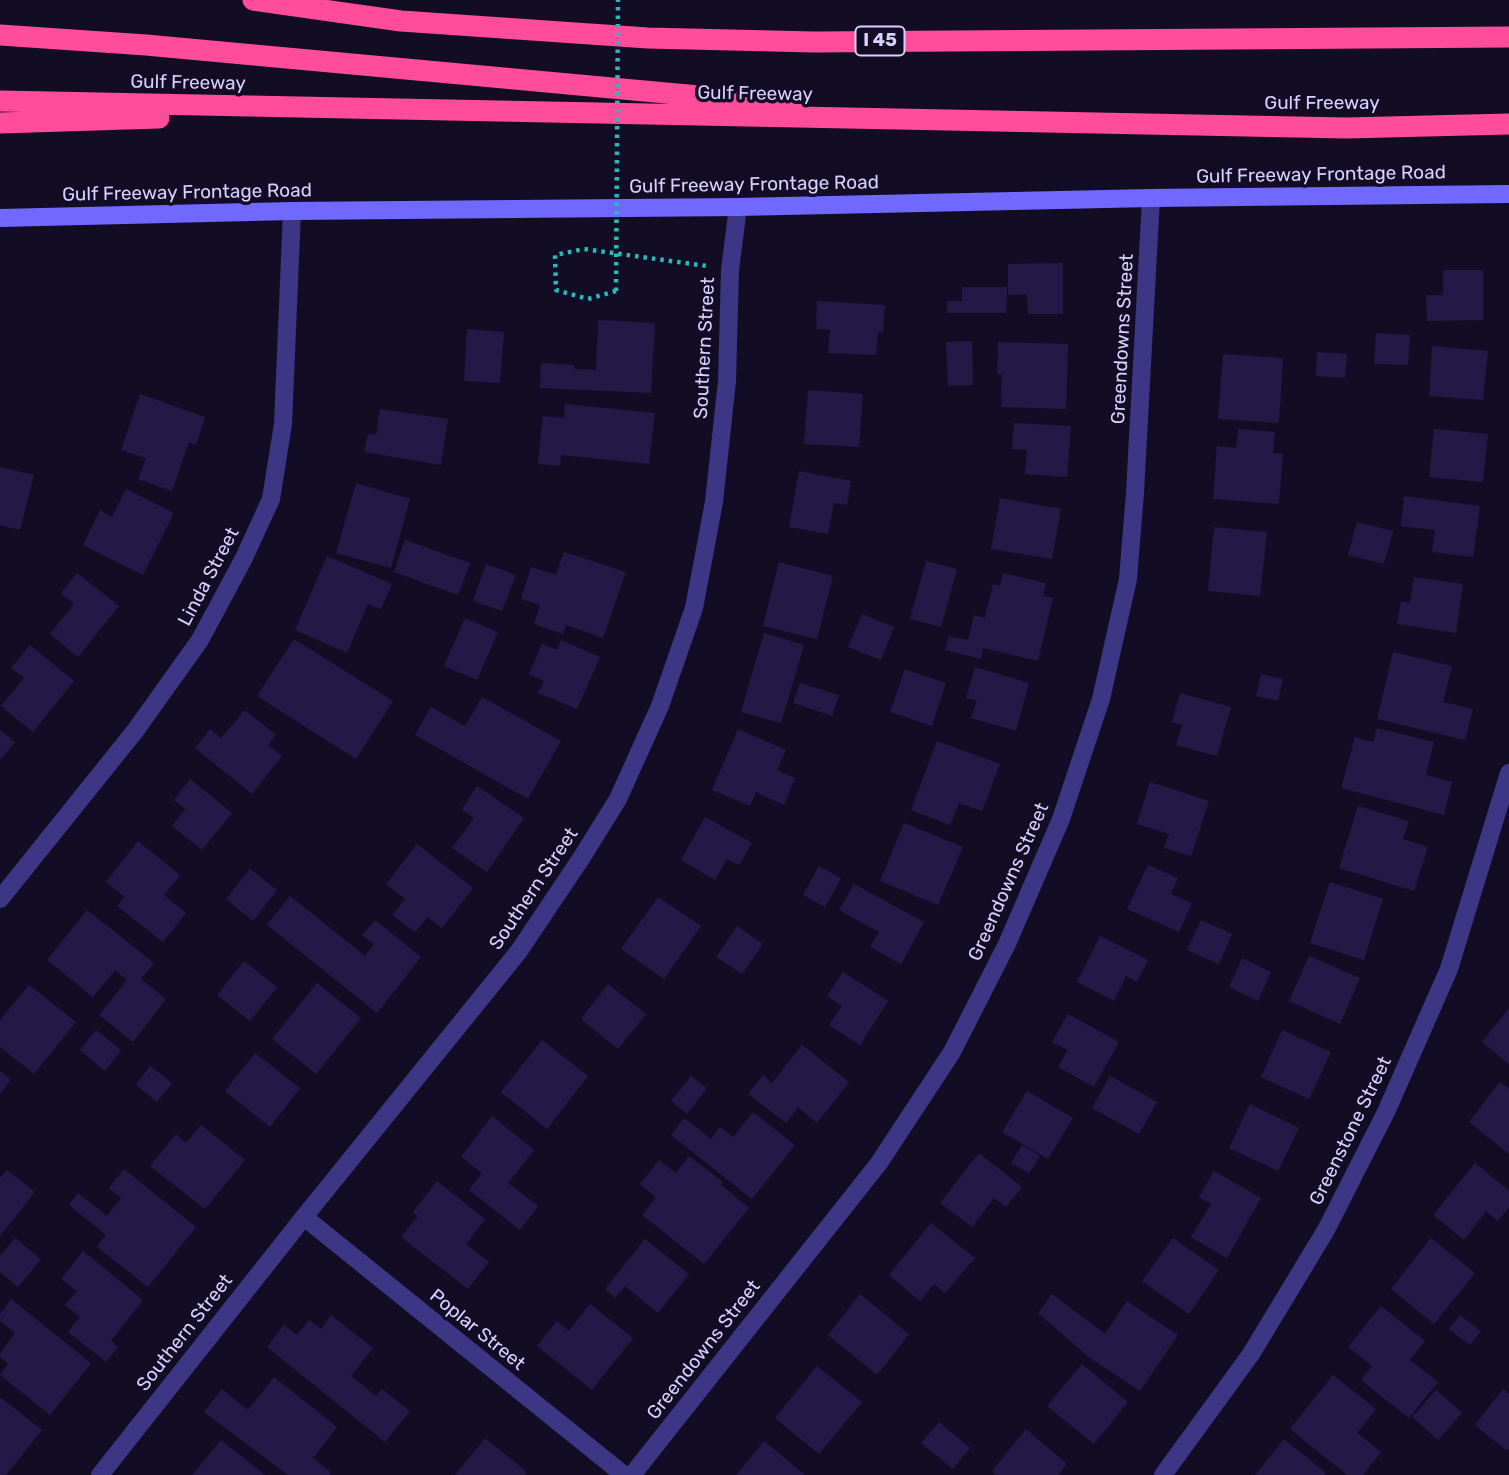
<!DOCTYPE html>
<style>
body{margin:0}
canvas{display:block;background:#120d24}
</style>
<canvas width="1509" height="1475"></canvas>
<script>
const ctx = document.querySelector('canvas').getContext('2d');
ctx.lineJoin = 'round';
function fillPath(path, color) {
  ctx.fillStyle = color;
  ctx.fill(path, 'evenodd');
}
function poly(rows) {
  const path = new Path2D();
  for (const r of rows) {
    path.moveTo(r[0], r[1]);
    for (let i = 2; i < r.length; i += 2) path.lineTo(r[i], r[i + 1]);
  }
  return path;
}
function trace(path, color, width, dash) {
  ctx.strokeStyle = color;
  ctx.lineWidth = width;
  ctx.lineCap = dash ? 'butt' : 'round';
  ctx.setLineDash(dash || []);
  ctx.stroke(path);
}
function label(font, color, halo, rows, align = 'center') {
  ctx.font = font + ' Rubik,sans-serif';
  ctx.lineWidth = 7;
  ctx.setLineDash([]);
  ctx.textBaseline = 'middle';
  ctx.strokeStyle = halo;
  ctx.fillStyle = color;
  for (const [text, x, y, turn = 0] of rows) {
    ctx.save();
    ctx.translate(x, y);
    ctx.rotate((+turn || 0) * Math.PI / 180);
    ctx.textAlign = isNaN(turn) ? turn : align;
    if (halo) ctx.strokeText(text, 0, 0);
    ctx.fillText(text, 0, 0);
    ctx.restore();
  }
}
const building = poly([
 [1063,263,1063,314,1028,314,1027,294,1008,295,1008,264],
 [1443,270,1483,270,1483,320,1427,321,1426,295,1443,295],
 [962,287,1007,287,1006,313,947,313,947,301,962,301],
 [817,301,885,305,883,332,878,332,876,355,828,353,830,330,816,329],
 [598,320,655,323,651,393,540,388,541,363,574,365,574,369,596,370],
 [467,329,504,332,500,383,464,381],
 [1376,333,1410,335,1408,365,1374,364],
 [972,341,973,385,948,386,946,342],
 [998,342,1068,344,1066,409,1001,407,1002,375,997,374],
 [1432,346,1488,351,1483,400,1429,396],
 [1317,352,1347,354,1345,378,1316,376],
 [1223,354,1283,358,1279,423,1218,419],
 [808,390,863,394,859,447,804,444],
 [140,394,205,417,196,445,189,442,172,491,138,479,146,458,121,450],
 [565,404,655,413,649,464,561,455,560,466,538,464,543,416,564,418],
 [380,409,448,419,441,465,364,452,368,434,376,435],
 [1014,423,1071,426,1067,477,1025,474,1027,450,1012,449],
 [1238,429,1275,432,1273,453,1283,454,1279,504,1213,499,1217,446,1236,448],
 [1434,429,1488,434,1483,482,1429,477],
 [0,467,34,475,20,530,0,525],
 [799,471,851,481,847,505,834,503,828,534,789,527],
 [356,483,410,499,391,568,336,553],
 [126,489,174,513,143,575,83,545,100,510,112,517],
 [1404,496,1480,506,1473,557,1432,552,1435,530,1401,526],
 [1000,498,1061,509,1052,559,991,549],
 [1357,522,1393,531,1384,564,1348,555],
 [1214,527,1267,532,1260,596,1208,591],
 [405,540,470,563,458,595,394,572],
 [564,552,626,572,603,638,566,625,563,634,534,624,540,605,521,599,531,567,556,575],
 [327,556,392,584,381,609,368,604,347,653,295,630],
 [926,561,957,569,941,627,910,619],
 [779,562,833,576,817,639,763,626],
 [486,564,516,575,502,611,473,601],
 [77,573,119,606,78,657,50,634,74,604,61,593],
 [1003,573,1046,583,1043,596,1053,598,1038,661,983,648,981,659,945,650,949,636,968,640,974,615,985,618,993,584,1000,586],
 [1414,577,1463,584,1456,633,1397,624,1401,601,1410,603],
 [862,614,894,627,881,660,848,647],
 [465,618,498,632,477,680,444,666],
 [764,633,804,645,781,723,741,712],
 [294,639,393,701,356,759,257,696],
 [561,640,600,657,577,709,538,693,544,681,529,674,542,644,557,650],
 [30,645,74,681,33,732,1,706,24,678,11,668],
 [1393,652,1452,666,1443,702,1473,709,1465,740,1377,719],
 [975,667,1029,683,1016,731,971,718,977,701,966,698],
 [905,669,946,683,932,726,890,712],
 [1261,674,1283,679,1278,701,1256,696],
 [800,683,839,695,832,716,793,703],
 [1180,693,1231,707,1217,756,1176,745,1182,725,1172,722],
 [482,697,561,741,528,799,415,735,431,707,465,726],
 [245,710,276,735,268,745,282,756,252,794,195,748,210,729,221,738],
 [1377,728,1434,742,1426,775,1452,782,1444,815,1341,788,1355,737,1373,742],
 [738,729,786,750,777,770,795,778,784,805,756,792,750,806,712,790],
 [0,730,15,742,0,760],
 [937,741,1000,764,982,811,959,803,950,825,911,810],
 [190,779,232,813,202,850,172,826,185,809,174,800],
 [1150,782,1209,801,1191,856,1164,848,1169,834,1137,824],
 [477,786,524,818,487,872,452,848,474,818,462,809],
 [1358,806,1409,821,1403,839,1428,847,1414,891,1339,868],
 [705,817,752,843,739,865,727,859,715,880,681,860],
 [904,823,963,847,938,905,880,881],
 [138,841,180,875,164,895,186,913,163,942,117,906,125,897,106,882],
 [417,844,473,888,442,928,428,917,415,932,392,915,405,899,386,884],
 [1148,865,1178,878,1171,894,1192,903,1179,932,1127,909],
 [819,866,841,878,825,907,803,895],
 [250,869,277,890,253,921,226,899],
 [1330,882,1383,899,1364,960,1310,943],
 [854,884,924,922,901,964,870,947,879,932,839,910],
 [290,896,365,956,374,944,362,935,375,920,421,957,377,1013,267,925],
 [658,897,701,926,664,979,621,949],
 [87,910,154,963,141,979,166,999,133,1042,99,1015,127,980,115,970,93,997,47,960],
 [1201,920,1232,934,1219,964,1187,950],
 [737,926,763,944,742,974,716,957],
 [1100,936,1148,960,1137,982,1126,976,1114,1001,1077,982],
 [1309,956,1360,978,1340,1024,1289,1001],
 [1242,958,1271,972,1258,1001,1229,987],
 [244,961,277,987,250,1021,217,995],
 [843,972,888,1001,860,1045,829,1025,842,1006,827,996],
 [317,983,361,1018,316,1074,272,1039],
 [608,984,646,1014,618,1049,581,1019],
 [29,985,76,1022,34,1074,0,1047,0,1020],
 [1509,1008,1509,1064,1482,1042],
 [1068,1014,1119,1042,1094,1087,1058,1067,1068,1050,1052,1042],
 [96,1030,121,1050,105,1071,80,1050],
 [1282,1030,1331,1052,1309,1099,1261,1077],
 [542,1040,588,1076,547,1129,501,1092],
 [802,1045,849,1082,817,1123,798,1107,786,1123,748,1094,763,1075,772,1083],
 [255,1053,300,1088,270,1127,225,1091],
 [150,1066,172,1083,157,1102,136,1085],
 [0,1071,11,1080,0,1094],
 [691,1076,707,1088,687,1114,671,1101],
 [1110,1076,1157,1102,1139,1134,1092,1108],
 [1500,1082,1509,1089,1509,1154,1469,1122],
 [1027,1091,1073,1118,1048,1159,1002,1132],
 [1250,1104,1299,1128,1278,1171,1229,1148],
 [753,1112,795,1145,752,1199,671,1135,684,1118,711,1139,720,1127,733,1137],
 [492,1116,534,1150,508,1183,538,1206,520,1230,469,1190,482,1173,461,1157],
 [201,1125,245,1160,205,1209,150,1166,176,1134,186,1143],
 [1022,1145,1040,1156,1029,1173,1011,1163],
 [979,1153,1022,1187,1006,1207,994,1198,972,1227,940,1203],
 [689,1156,723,1182,721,1185,749,1208,704,1264,642,1215,656,1197,640,1184,659,1160,676,1173],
 [1475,1163,1509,1191,1509,1207,1498,1221,1486,1211,1464,1240,1433,1215],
 [124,1169,196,1227,148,1287,97,1247,106,1235,69,1205,78,1193,107,1216,121,1198,109,1188],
 [7,1170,35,1192,0,1236,0,1178],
 [1214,1171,1261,1198,1227,1258,1191,1237,1211,1204,1199,1197],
 [437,1181,485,1219,466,1244,489,1262,468,1289,401,1237,418,1216,413,1212],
 [931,1223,975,1258,945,1293,934,1284,920,1301,889,1275],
 [15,1238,41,1259,18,1287,0,1272,0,1256],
 [1173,1238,1219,1270,1189,1314,1142,1281],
 [1431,1238,1475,1273,1434,1324,1391,1289],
 [645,1239,689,1274,658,1313,625,1286,615,1298,605,1289],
 [83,1251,143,1300,111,1341,118,1347,106,1362,68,1332,80,1317,65,1305,77,1291,61,1279],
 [860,1294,909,1334,877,1375,828,1335],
 [1052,1294,1105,1334,1127,1301,1178,1335,1140,1391,1090,1358,1038,1313],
 [11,1299,91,1363,50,1415,0,1375,8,1364,0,1357,0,1353,15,1333,0,1321,0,1314],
 [590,1304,633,1338,592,1390,537,1346,557,1321,569,1331],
 [1381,1306,1425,1341,1410,1360,1438,1382,1409,1418,1361,1380,1372,1366,1348,1347],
 [331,1315,373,1348,351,1376,376,1396,382,1389,410,1411,385,1442,267,1347,284,1325,297,1335,309,1320,321,1329],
 [1460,1315,1481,1331,1470,1345,1449,1329],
 [1082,1364,1128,1402,1094,1444,1047,1406],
 [817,1366,862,1402,819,1454,775,1418],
 [1333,1375,1376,1409,1357,1433,1381,1452,1363,1475,1347,1475,1290,1429],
 [274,1377,337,1427,313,1458,331,1472,329,1475,288,1475,204,1412,222,1389,248,1410],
 [1503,1389,1509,1394,1509,1448,1507,1451,1475,1425],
 [1436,1390,1462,1413,1438,1440,1412,1417],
 [0,1397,42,1430,6,1475,0,1475],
 [939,1422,970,1448,953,1469,921,1443],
 [1026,1429,1067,1464,1058,1475,996,1475,992,1471],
 [485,1438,527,1472,524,1475,455,1475],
 [1284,1439,1326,1473,1324,1475,1255,1475],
 [221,1440,265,1475,192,1475],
 [764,1441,805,1475,736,1475]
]);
const path = poly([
 [616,291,588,299,556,290,555,255,584,249,707,266]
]);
const minor = poly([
 [0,899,135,731,200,640,244,558,271,499,283,424,292,211],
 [304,1217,624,1475],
 [100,1475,304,1217,519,951,582,857,618,799,660,706,694,608,714,502,727,381,730,270,738,207],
 [632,1475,879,1163,952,1052,1007,944,1061,819,1101,699,1128,579,1135,493,1151,198],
 [1163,1475,1251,1354,1326,1230,1386,1112,1449,969,1509,773]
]);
const secondary = poly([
 [0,218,292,211,738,207,1151,198,1509,194]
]);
const motorway = poly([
 [253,0,401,21,648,38,814,42,1509,37],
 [0,35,146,45,796,105],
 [0,101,1346,128,1509,124],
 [0,123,159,118]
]);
const pathBridge = poly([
 [616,291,618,0]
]);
const shields = [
 [880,41,49]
];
const shieldNames = [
 ["I 45",880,41]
];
const streetNames = [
 ["Gulf Freeway",188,83,1],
 ["Gulf Freeway",755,94,1],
 ["Gulf Freeway",1322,104],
 ["Gulf Freeway Frontage Road",1321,175,-1],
 ["Gulf Freeway Frontage Road",754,185,-1],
 ["Gulf Freeway Frontage Road",187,193,-1],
 ["Greendowns Street",1123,339,-87],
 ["Southern Street",705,348,-87],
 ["Linda Street",209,577,-62],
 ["Greendowns Street",1009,882,-66],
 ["Southern Street",534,889,-56],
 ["Greenstone Street",1351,1131,-64],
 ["Poplar Street",477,1330,39],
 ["Southern Street",185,1333,-52],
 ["Greendowns Street",704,1350,-52]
];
fillPath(building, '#231946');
trace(path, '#29bab7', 4.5, [3.5, 5]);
trace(minor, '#3c3685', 18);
trace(secondary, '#7168ff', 18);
trace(motorway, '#ff4c9b', 21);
trace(pathBridge, '#29bab7', 4.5, [3.5, 5]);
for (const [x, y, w] of shields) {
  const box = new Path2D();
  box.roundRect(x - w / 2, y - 14.5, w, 29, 5);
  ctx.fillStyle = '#120d24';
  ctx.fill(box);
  trace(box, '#d8d1ff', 2);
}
label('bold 18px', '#d8d1ff', null, shieldNames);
label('19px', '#d8d1ff', '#120d24', streetNames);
</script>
